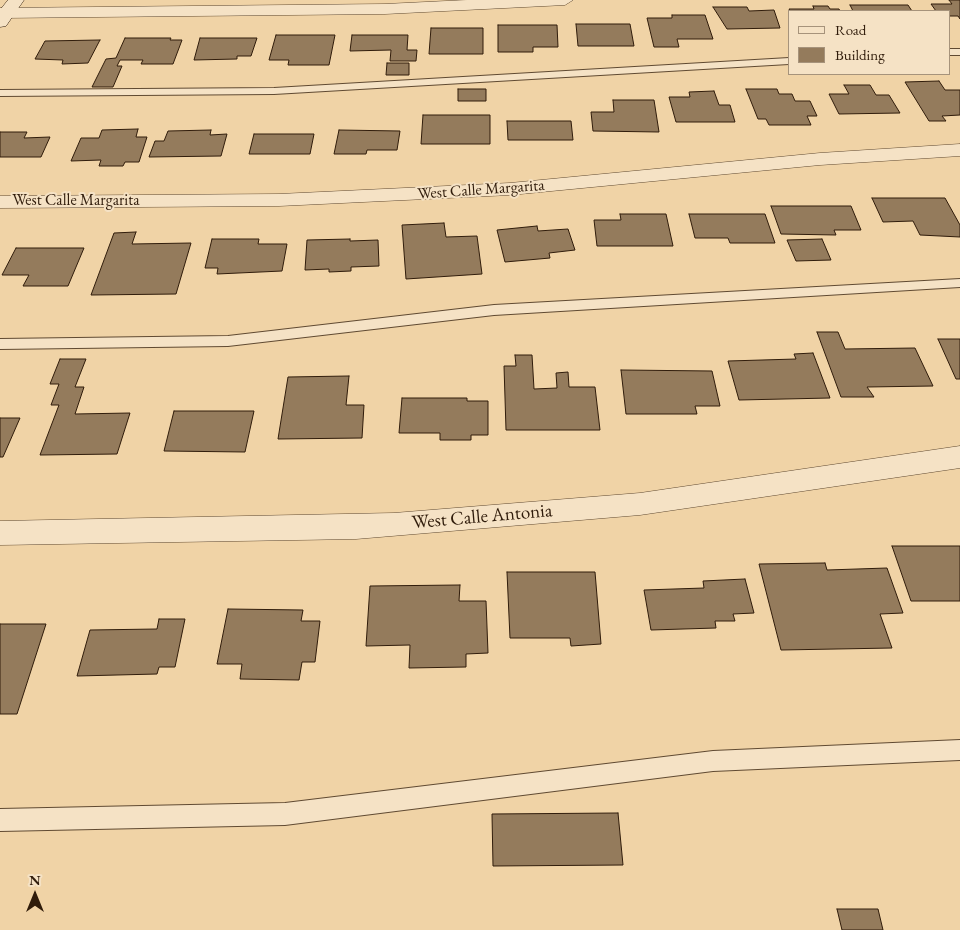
<!DOCTYPE html>
<style>
body{margin:0}
#map{position:relative;width:960px;height:930px;overflow:hidden;background:#f0d3a6;font-family:"EB Garamond",serif}
canvas{display:block}
.legend{position:absolute;left:788px;top:10px;width:162px;height:65px;box-sizing:border-box;background:#f5e2c5;border:1px solid #a6937b;margin:0;padding:6px 9px;list-style:none;font-size:15px;color:#301c0b}
.legend li{display:flex;align-items:center;gap:10px;height:25px}
.legend b{width:25px;border:1px solid #a6937b}
.north{position:absolute;left:10px;top:870px;width:50px;height:50px;-webkit-text-stroke:4px #f5e2c5;paint-order:stroke;rotate:0deg;font-size:14px;font-weight:700;line-height:20px;text-align:center;color:#301c0b}
.north::after{content:'';display:block;margin:auto;width:18px;height:22px;background:#301c0b;clip-path:polygon(50% 0,100% 100%,50% 72%,0 100%)}
</style>
<div id="map">
<canvas width="960" height="930"></canvas>
<ul class="legend">
<li><b style="height:6px;background:#f5e2c5"></b>Road</li>
<li><b style="height:14px;background:#947b5c"></b>Building</li>
</ul>
<div class="north">N</div>
</div>
<script>
const ctx = document.querySelector('canvas').getContext('2d');
ctx.lineJoin = 'round';
function fillPath(path, color) {
  ctx.fillStyle = color;
  ctx.fill(path, 'evenodd');
}
function poly(rows) {
  const path = new Path2D();
  for (const r of rows) {
    path.moveTo(r[0], r[1]);
    for (let i = 2; i < r.length; i += 2) path.lineTo(r[i], r[i + 1]);
  }
  return path;
}
function trace(path, color, width, dash) {
  ctx.strokeStyle = color;
  ctx.lineWidth = width;
  ctx.lineCap = dash ? 'butt' : 'round';
  ctx.setLineDash(dash || []);
  ctx.stroke(path);
}
function label(font, color, halo, rows, align = 'center') {
  ctx.font = font + ' "EB Garamond",serif';
  ctx.lineWidth = 4;
  ctx.setLineDash([]);
  ctx.textBaseline = 'middle';
  ctx.strokeStyle = halo;
  ctx.fillStyle = color;
  for (const [text, x, y, turn = 0] of rows) {
    ctx.save();
    ctx.translate(x, y);
    ctx.rotate((+turn || 0) * Math.PI / 180);
    ctx.textAlign = isNaN(turn) ? turn : align;
    if (halo) ctx.strokeText(text, 0, 0);
    ctx.fillText(text, 0, 0);
    ctx.restore();
  }
}
const building = poly([
 [949,0,960,0,960,19,958,16,949,16,949,11,936,11,931,4,952,4,949,0],
 [850,5,908,5,912,11,853,11,850,5],
 [813,6,828,6,830,9,839,9,840,11,790,11,789,9,814,9,813,6],
 [713,7,747,7,749,11,774,10,780,28,727,29,713,7],
 [672,15,705,15,713,39,677,39,679,47,654,47,647,18,672,18,672,15],
 [576,24,630,24,634,46,578,46,576,24],
 [498,25,557,25,558,47,533,47,533,52,498,52,498,25],
 [431,28,483,28,483,54,429,54,431,28],
 [276,35,335,35,329,65,288,65,289,60,269,60,276,35],
 [352,35,408,35,407,50,417,50,416,61,390,61,391,50,350,51,352,35],
 [125,38,171,38,170,40,182,40,173,64,141,64,143,60,120,60,117,66,122,66,113,87,92,87,106,59,116,58,125,38],
 [200,38,257,38,251,56,237,56,237,59,194,60,200,38],
 [100,40,88,63,62,64,63,60,35,59,45,41,100,40],
 [387,63,409,63,409,75,386,75,387,63],
 [939,81,945,90,960,90,960,115,942,116,946,121,929,121,905,82,939,81],
 [844,85,870,85,876,95,889,95,900,113,839,114,829,94,849,94,844,85],
 [458,89,486,89,486,101,458,101,458,89],
 [746,89,777,89,779,94,792,94,795,101,810,101,817,116,807,116,811,125,769,125,766,119,758,119,746,89],
 [714,91,719,105,730,105,735,122,676,122,669,97,690,97,689,92,714,91],
 [613,100,654,100,659,132,593,131,591,112,614,112,613,100],
 [423,115,490,115,490,144,421,144,423,115],
 [507,121,571,121,573,140,508,140,507,121],
 [138,129,136,137,147,137,139,162,125,162,123,166,99,166,101,160,71,161,81,138,99,138,102,130,138,129],
 [211,130,210,135,227,134,221,156,149,157,155,141,164,141,168,131,211,130],
 [339,130,400,131,397,150,367,150,366,154,334,154,339,130],
 [0,132,27,132,24,138,50,137,41,157,0,157,0,132],
 [254,134,314,134,310,154,249,154,254,134],
 [872,198,945,198,960,225,960,237,920,235,913,221,883,222,872,198],
 [771,206,851,206,861,230,834,230,836,235,781,234,771,206],
 [620,214,666,214,673,246,597,246,594,220,621,220,620,214],
 [689,214,765,214,775,243,730,243,728,238,695,238,689,214],
 [444,223,446,237,477,236,482,274,406,279,402,225,444,223],
 [537,226,538,231,568,229,575,250,549,253,550,258,505,262,497,230,537,226],
 [136,232,132,244,191,243,176,294,91,295,114,233,136,232],
 [212,239,259,239,258,244,287,244,282,271,217,274,218,268,205,268,212,239],
 [350,239,350,241,378,240,379,266,351,267,351,271,329,272,329,269,305,270,307,240,350,239],
 [822,239,831,260,796,261,787,240,822,239],
 [16,248,84,248,68,286,23,286,29,275,2,275,16,248],
 [817,332,838,332,845,349,915,348,933,386,867,387,874,397,841,397,817,332],
 [938,339,960,339,960,379,956,379,938,339],
 [813,353,830,398,739,400,728,361,796,359,794,354,813,353],
 [515,355,532,355,534,389,557,388,556,373,568,372,569,387,595,387,600,430,506,430,504,366,516,366,515,355],
 [60,359,86,359,75,387,84,387,75,414,130,413,117,454,40,455,59,405,51,405,59,384,50,384,60,359],
 [621,370,712,371,720,406,695,406,697,414,626,414,621,370],
 [349,376,346,405,364,405,362,438,278,439,288,377,349,376],
 [402,398,467,398,467,401,488,401,488,435,471,435,471,440,440,440,440,433,399,433,402,398],
 [174,411,254,411,245,452,164,451,174,411],
 [0,418,20,418,3,457,0,457,0,418],
 [892,546,960,546,960,601,911,601,892,546],
 [825,563,827,570,887,568,903,613,880,614,892,648,781,650,759,564,825,563],
 [507,572,595,572,601,644,571,646,570,638,510,638,507,572],
 [745,579,754,613,733,614,735,621,715,621,716,628,651,630,644,590,704,588,703,581,745,579],
 [460,585,459,601,486,601,488,653,466,654,466,667,409,668,410,645,366,646,370,586,460,585],
 [228,609,303,610,301,621,320,621,315,662,302,662,299,680,240,679,242,664,217,664,228,609],
 [159,619,185,619,175,667,159,667,157,674,77,676,90,630,157,629,159,619],
 [0,624,46,624,17,714,0,714,0,624],
 [618,813,623,865,493,866,492,814,618,813],
 [837,909,878,909,883,930,842,930,837,909]
]);
const lane = poly([
 [949,49,960,49,960,55,949,55,949,49],
 [789,58,789,64,274,94,0,96,0,90,274,88,789,58],
 [960,279,960,287,494,315,228,346,0,349,0,339,228,336,494,305,960,279],
 [960,740,960,760,713,771,285,825,0,831,0,809,285,803,713,751,960,740]
]);
const street = poly([
 [467,0,573,0,565,5,385,14,0,18,0,8,385,4,467,0],
 [960,144,960,156,820,165,510,195,279,206,0,208,0,196,279,194,510,183,820,153,960,144],
 [960,446,960,468,640,515,356,539,0,545,0,521,394,513,640,493,960,446]
]);
const secondary = poly([
 [8,0,24,0,6,26,0,27,0,10,8,0]
]);
const farStreetnames = [
 ["West Calle Margarita",481,190,-4],
 ["West Calle Margarita",76,201]
];
const streetNames = [
 ["West Calle Antonia",482,517,-5]
];
fillPath(building, '#947b5c');
trace(building, '#301c0b', 1);
trace(lane, '#604a32', 2);
trace(street, '#604a32', 1);
trace(secondary, '#301c0b', 1);
fillPath(lane, '#f5e2c5');
fillPath(street, '#f5e2c5');
fillPath(secondary, '#f5e2c5');
label('16px', '#301c0b', '#f5e2c5', farStreetnames);
label('19px', '#301c0b', '#f5e2c5', streetNames);
</script>
